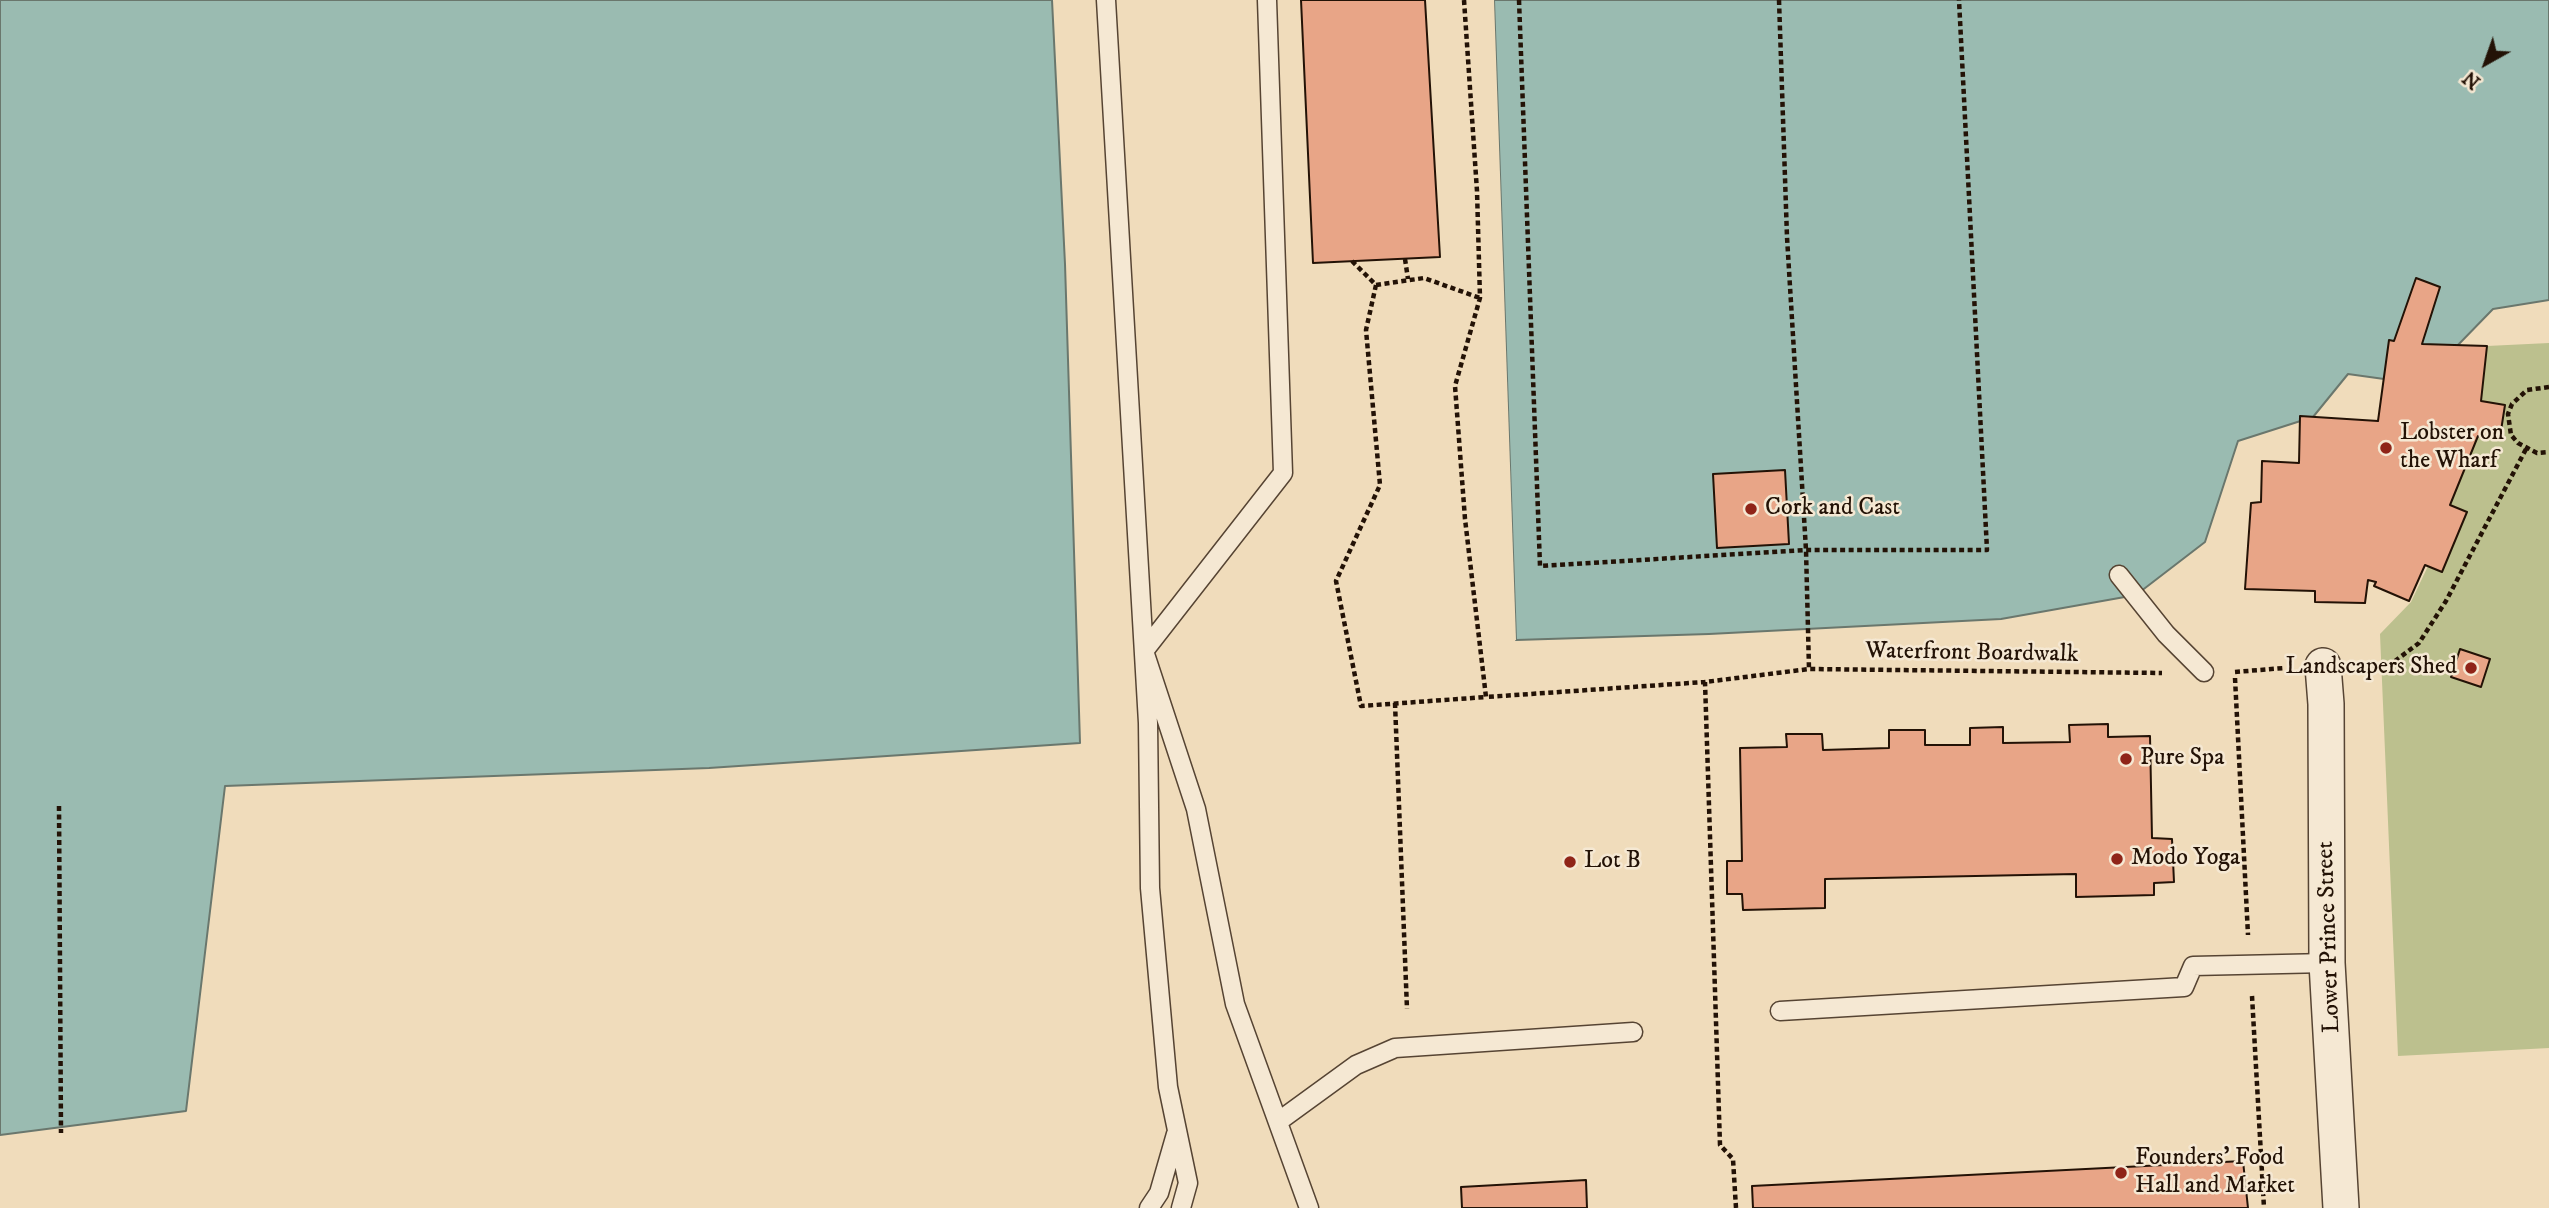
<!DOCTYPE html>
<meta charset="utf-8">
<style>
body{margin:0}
#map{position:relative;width:2549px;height:1208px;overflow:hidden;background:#f0dcbb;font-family:"IM FELL DW Pica",serif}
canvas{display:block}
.north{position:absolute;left:2451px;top:28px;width:70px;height:70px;-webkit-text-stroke:5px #f5e8d3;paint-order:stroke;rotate:220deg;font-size:19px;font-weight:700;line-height:28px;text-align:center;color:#231206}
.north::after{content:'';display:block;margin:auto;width:24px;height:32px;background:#231206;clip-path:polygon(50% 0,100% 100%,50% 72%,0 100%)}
</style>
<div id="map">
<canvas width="2549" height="1208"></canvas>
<div class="north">N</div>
</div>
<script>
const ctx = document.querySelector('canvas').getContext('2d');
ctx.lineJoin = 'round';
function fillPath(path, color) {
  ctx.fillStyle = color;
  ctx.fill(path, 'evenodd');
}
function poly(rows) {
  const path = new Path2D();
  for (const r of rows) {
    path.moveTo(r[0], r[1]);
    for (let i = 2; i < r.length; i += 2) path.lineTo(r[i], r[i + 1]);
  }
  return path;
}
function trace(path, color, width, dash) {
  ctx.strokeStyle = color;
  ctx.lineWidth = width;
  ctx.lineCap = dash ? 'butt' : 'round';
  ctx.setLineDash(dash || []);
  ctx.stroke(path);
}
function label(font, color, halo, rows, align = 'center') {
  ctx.font = font + ' "IM FELL DW Pica",serif';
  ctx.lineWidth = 5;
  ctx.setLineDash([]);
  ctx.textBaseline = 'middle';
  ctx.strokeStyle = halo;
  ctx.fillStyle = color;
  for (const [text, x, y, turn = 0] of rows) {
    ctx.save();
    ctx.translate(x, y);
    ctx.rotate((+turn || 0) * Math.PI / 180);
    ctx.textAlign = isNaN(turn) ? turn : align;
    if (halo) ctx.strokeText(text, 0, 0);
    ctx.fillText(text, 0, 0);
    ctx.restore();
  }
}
const green = poly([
 [2549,343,2549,1048,2398,1056,2380,634,2411,602,2428,566,2442,571,2466,512,2450,505,2481,401,2487,346]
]);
const water = poly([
 [0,0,1052,0,1065,264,1080,743,709,768,225,786,186,1111,0,1135,0,0],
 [1494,0,2549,0,2549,300,2493,309,2420,384,2348,374,2313,417,2238,441,2205,542,2136,595,2001,619,1709,634,1516,640,1494,0]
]);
const pier = poly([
 [1490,0,1494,0,1516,640,1512,640]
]);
const building = poly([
 [1301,0,1425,0,1440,257,1313,263,1301,0],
 [2416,278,2440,287,2422,344,2487,346,2481,401,2505,405,2500,437,2478,436,2450,505,2467,512,2442,572,2425,565,2409,601,2374,586,2376,582,2368,580,2365,603,2315,602,2315,591,2245,589,2251,503,2261,502,2262,461,2299,463,2300,416,2378,421,2389,340,2394,341,2416,278],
 [1785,470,1789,544,1717,548,1713,474,1785,470],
 [2460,649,2490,659,2481,687,2451,677,2460,649],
 [2108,724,2108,737,2150,736,2152,838,2172,839,2174,882,2154,883,2154,895,2076,897,2076,874,1825,879,1825,908,1743,910,1742,894,1727,894,1727,861,1742,861,1740,748,1787,747,1786,734,1822,734,1823,750,1889,748,1889,730,1925,730,1925,745,1970,745,1970,728,2003,727,2003,743,2070,742,2069,725,2108,724],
 [2243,1161,2248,1208,1753,1208,1752,1186,2243,1161],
 [1586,1180,1587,1208,1462,1208,1461,1187,1586,1180]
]);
const path = poly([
 [1464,0,1477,191,1480,298,1455,386,1465,519,1486,697,1705,682],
 [1519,0,1540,566,1806,550,1987,550,1959,0],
 [1779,0,1787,237,1806,550,1809,669],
 [1405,259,1408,279],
 [1352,261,1376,285,1424,278,1480,298],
 [1376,285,1366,330,1380,485,1336,581,1361,706,1486,697],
 [2549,387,2527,390,2512,404,2508,414,2511,435,2518,443,2537,453,2549,452],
 [2363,667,2387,667,2419,643,2446,601,2526,449],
 [2235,672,2284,668],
 [2235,678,2248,935],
 [1395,703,1407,1009],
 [59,806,61,1133],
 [2252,996,2264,1208],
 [1736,1208,1733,1159,1720,1145,1705,682,1809,669,2162,673]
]);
const lane = poly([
 [1106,0,1148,723,1150,888,1168,1087,1188,1183,1181,1208],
 [1267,0,1283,473,1144,651,1196,809,1235,1004,1309,1208],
 [2119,575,2166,634,2204,672],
 [1780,1011,2184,987,2193,966,2327,963],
 [1279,1121,1356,1065,1395,1048,1633,1032],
 [1149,1208,1159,1193,1176,1134]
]);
const street = poly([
 [2323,666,2326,704,2327,963,2341,1208]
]);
const markers = [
 [2386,448,7,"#8f2418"],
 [1751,509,7,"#8f2418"],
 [2471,668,7,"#8f2418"],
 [2126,759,7,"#8f2418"],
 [2117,859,7,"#8f2418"],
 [1570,862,7,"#8f2418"],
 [2121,1173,7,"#8f2418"]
];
const poiNames = [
 ["Lobster on",2400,434],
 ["the Wharf",2400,462],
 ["Cork and Cast",1765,509],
 ["Landscapers Shed",2457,668,"right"],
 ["Pure Spa",2140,759],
 ["Modo Yoga",2131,859],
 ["Lot B",1584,862],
 ["Founders’ Food",2135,1159],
 ["Hall and Market",2135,1187]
];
const streetNames = [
 ["Waterfront Boardwalk",1972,654,1],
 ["Lower Prince Street",2330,937,-92]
];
fillPath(green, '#bcc08e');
fillPath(water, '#9abbb1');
trace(water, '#6a776d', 2);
fillPath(pier, '#f0dcbb');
fillPath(building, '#e8a587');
trace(building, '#231206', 2);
trace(lane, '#564433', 21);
trace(street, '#564433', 38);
trace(path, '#231206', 4.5, [5, 3.5]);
trace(lane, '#f5e8d3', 18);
trace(street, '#f5e8d3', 35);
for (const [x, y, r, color] of markers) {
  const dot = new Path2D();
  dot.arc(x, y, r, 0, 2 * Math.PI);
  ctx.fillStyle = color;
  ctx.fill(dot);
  trace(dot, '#f5e8d3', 2.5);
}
label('24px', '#231206', '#f5e8d3', poiNames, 'left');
label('24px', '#231206', '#f5e8d3', streetNames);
</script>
